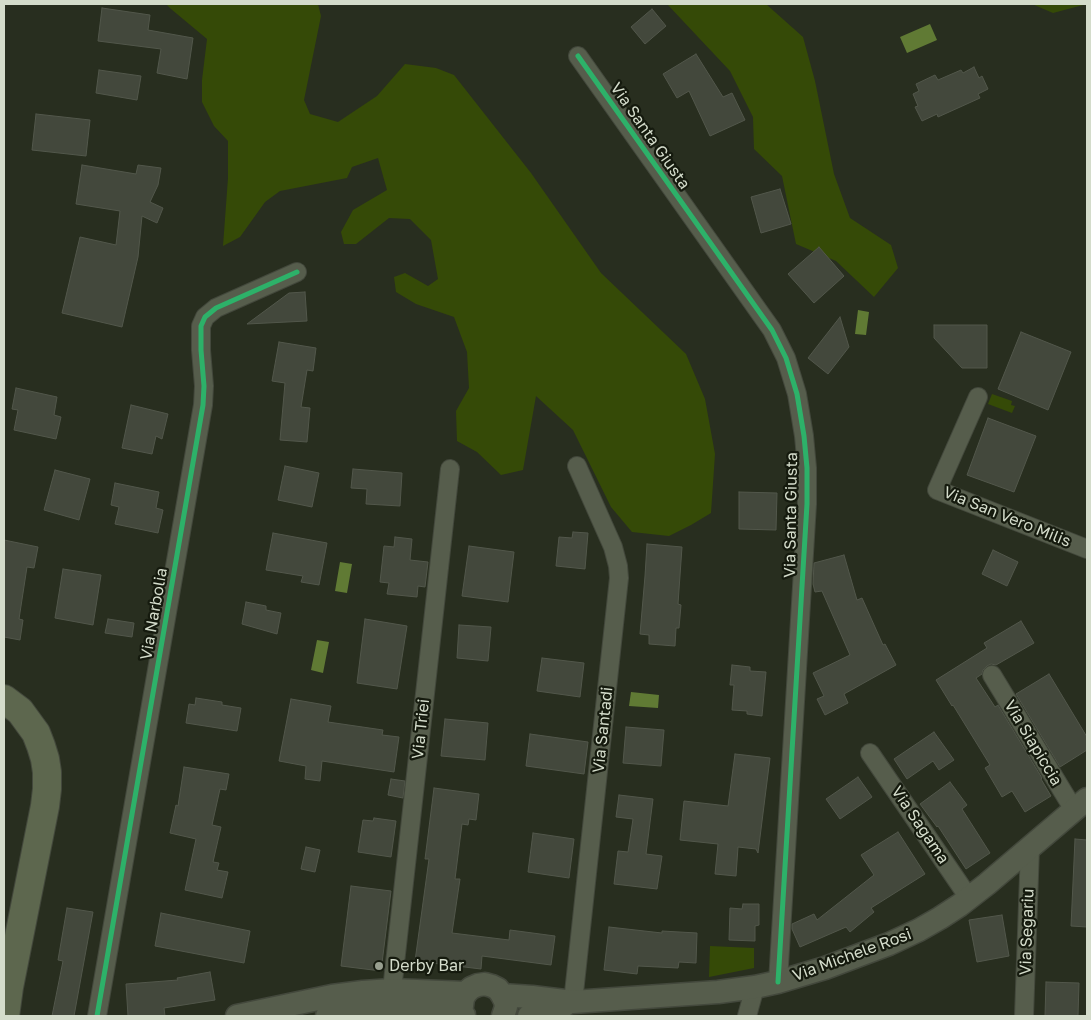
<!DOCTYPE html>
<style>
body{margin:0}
#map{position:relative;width:1091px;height:1020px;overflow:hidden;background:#282e1f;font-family:"Golos Text",sans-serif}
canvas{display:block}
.frame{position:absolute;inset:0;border:5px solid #d4dccb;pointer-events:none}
</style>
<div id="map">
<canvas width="1091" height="1020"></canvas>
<div class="frame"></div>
</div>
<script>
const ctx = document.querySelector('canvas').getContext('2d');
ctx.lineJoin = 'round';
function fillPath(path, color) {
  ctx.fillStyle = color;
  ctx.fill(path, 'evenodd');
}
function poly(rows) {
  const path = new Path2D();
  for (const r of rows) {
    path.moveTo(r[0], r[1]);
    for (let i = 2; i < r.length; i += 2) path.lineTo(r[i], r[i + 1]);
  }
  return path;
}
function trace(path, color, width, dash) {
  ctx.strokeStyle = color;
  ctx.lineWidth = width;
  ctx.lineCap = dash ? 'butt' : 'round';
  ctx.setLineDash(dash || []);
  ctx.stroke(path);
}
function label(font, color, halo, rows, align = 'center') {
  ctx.font = font + ' "Golos Text",sans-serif';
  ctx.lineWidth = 4.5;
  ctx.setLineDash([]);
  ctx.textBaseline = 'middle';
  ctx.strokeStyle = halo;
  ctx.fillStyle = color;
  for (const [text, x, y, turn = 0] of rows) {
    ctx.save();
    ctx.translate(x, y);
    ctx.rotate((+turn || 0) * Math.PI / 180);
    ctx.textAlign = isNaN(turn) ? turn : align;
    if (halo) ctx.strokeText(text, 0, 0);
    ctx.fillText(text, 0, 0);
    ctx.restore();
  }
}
const green = poly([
 [166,4,318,4,321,16,304,100,310,114,338,122,377,96,405,64,436,68,454,75,531,173,601,273,686,354,705,399,715,454,711,513,691,525,669,536,632,532,611,507,573,430,536,396,523,470,501,475,477,452,457,441,456,411,469,388,467,352,454,317,416,304,396,292,394,277,405,273,428,286,438,279,431,240,410,219,389,218,356,244,344,244,341,232,353,210,387,190,378,158,352,167,347,178,280,191,265,202,240,237,223,246,228,178,228,141,214,126,202,102,202,80,207,39,171,9],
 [667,4,766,4,803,37,815,81,834,174,850,218,891,245,898,268,874,297,836,261,796,244,782,176,754,149,753,117,730,71],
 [1032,4,1087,4,1053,13],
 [992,394,1012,401,1011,405,1015,406,1012,413,988,404],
 [710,946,754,948,754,968,709,977]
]);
const water = poly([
 [930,24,937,40,907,53,900,37],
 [858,310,869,312,866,335,855,334],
 [340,562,352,564,347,593,335,591],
 [317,640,329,642,323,673,311,670],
 [631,692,659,695,658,708,629,706]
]);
const building = poly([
 [102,8,150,15,148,30,193,38,187,79,157,73,161,49,98,41,102,8],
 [652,9,666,26,645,44,631,27,652,9],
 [696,54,723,97,732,93,745,120,710,136,689,91,677,98,663,74,696,54],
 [974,67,979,78,982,76,988,89,978,94,980,98,938,117,937,114,922,121,915,107,918,106,913,94,919,91,916,84,935,75,938,80,961,70,963,73,974,67],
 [99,70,141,76,137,100,96,93,99,70],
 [36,114,90,120,86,156,32,150,36,114],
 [82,165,136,174,138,165,161,168,158,185,150,202,163,208,157,223,142,216,138,257,122,327,62,313,80,237,116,245,120,211,76,204,82,165],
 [780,189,791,224,761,233,751,197,780,189],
 [819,247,844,276,814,303,788,274,819,247],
 [305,292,307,321,247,324,289,293,305,292],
 [840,317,849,347,828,374,808,358,840,317],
 [934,325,987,325,987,368,962,368,934,338,934,325],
 [1021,332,1071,352,1048,410,998,389,1021,332],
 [279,342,316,348,313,371,307,370,301,407,310,408,307,442,280,440,285,383,272,381,279,342],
 [16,388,57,397,54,415,61,417,56,439,14,430,18,410,12,409,16,388],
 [131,405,168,414,162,439,156,436,152,454,122,448,131,405],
 [988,418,1036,436,1014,492,967,475,988,418],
 [285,466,319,473,312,507,278,500,285,466],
 [353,469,402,473,400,506,366,504,367,489,351,488,353,469],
 [55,470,90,479,79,520,44,510,55,470],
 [115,483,159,492,156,508,163,510,158,533,115,524,119,507,111,505,115,483],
 [739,492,777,493,776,530,739,529,739,492],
 [573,532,588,533,585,569,556,566,559,537,572,538,573,532],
 [273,533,327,543,319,585,301,582,303,576,266,570,273,533],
 [395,537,412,539,410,560,428,562,425,587,418,586,417,597,387,594,389,583,380,582,384,546,394,547,395,537],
 [4,540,38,547,34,568,27,567,19,619,23,620,20,640,4,637,4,540],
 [647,544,682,547,678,604,681,605,679,628,676,628,675,646,649,644,649,635,640,634,645,576,647,544],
 [469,546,514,552,508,602,462,596,469,546],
 [993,550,1018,562,1007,586,982,574,993,550],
 [844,555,857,600,862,598,883,645,885,644,896,665,844,694,848,703,825,715,817,699,824,696,813,673,850,655,822,591,815,592,813,584,814,563,844,555],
 [63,569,101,575,93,625,55,618,63,569],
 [246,602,266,606,266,610,281,613,277,634,242,624,246,602],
 [108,619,134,623,132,637,105,633,108,619],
 [365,619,407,626,397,689,357,683,365,619],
 [1021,621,1034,643,996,665,991,664,987,666,983,670,982,674,976,678,995,707,998,705,1042,778,1041,779,1051,796,1025,812,1012,791,1002,797,985,768,990,765,953,705,952,706,936,680,987,648,984,643,1021,621],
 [459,625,491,627,488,661,457,658,459,625],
 [542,658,584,663,580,697,537,691,542,658],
 [732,665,750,667,750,671,766,672,762,716,747,714,747,711,732,710,734,685,730,685,732,665],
 [1049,674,1087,737,1087,750,1060,767,1016,694,1049,674],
 [196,698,222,702,222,705,241,708,237,731,186,723,189,704,195,705,196,698],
 [291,699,331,706,328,722,383,730,382,735,399,737,394,772,322,761,320,781,305,779,306,766,279,761,291,699],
 [445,719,488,723,485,760,441,756,445,719],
 [626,727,664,730,661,766,623,763,626,727],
 [934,732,954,760,939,770,933,761,907,779,894,759,934,732],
 [530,734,588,742,584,774,526,766,530,734],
 [735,754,770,758,758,853,756,849,738,847,736,876,715,874,718,844,680,840,684,801,728,806,735,754],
 [184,767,229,774,226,790,220,789,212,825,221,827,213,862,219,863,217,870,228,872,222,898,185,890,196,839,170,833,176,805,178,806,184,767],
 [858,777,872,797,840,819,826,799,858,777],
 [391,779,405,781,403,798,388,795,391,779],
 [950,782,967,805,962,809,990,853,966,869,938,826,937,827,920,804,950,782],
 [434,788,479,794,476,820,469,819,468,825,462,824,455,879,460,879,452,933,509,940,510,930,555,936,551,965,482,956,481,969,415,961,429,859,425,859,434,788],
 [619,795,653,799,646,854,662,856,657,889,614,884,618,851,628,852,633,819,616,817,619,795],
 [374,818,396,821,391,857,358,852,363,820,373,821,374,818],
 [898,832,925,874,871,908,874,912,850,932,846,927,800,947,792,929,792,924,814,914,817,920,874,875,861,855,898,832],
 [533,833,574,839,569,878,528,872,533,833],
 [1075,839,1087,840,1087,927,1071,926,1075,839],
 [306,847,320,850,315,872,301,869,306,847],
 [351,886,391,891,381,971,341,966,351,886],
 [743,904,759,904,759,925,755,926,755,941,729,940,730,908,742,909,743,904],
 [67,908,93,912,74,1016,52,1016,63,961,58,960,67,908],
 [161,913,250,931,244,963,155,946,161,913],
 [1002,915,1009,956,977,962,969,920,1002,915],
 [609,927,662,933,662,931,697,933,696,963,679,962,678,968,638,966,637,974,604,970,609,927],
 [210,972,215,1000,164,1008,165,1016,128,1016,126,984,178,980,177,978,210,972],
 [1046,982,1079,983,1078,1016,1045,1016,1046,982]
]);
const minor = poly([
 [578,56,772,330,786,358,797,394,804,436,807,468,807,504,778,982],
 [978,397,937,490,1087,549],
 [992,675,1074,810],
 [870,753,969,898],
 [392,990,450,469],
 [573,1002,619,578,618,566,613,547,577,466],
 [97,1016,203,405,204,386,201,350,201,326,205,317,216,308,297,272],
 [747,1016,755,987],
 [1024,1016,1030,848]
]);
const tertiary = poly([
 [502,995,532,997,573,1002,718,992,755,987,778,982,825,968,889,944,919,930,940,918,960,905,987,884,1087,799],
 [462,1006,463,998,466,993,471,988,478,985,485,984,492,986,498,989,502,995,505,1001,506,1007,503,1016],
 [237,1016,332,996,363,992,392,990,466,993],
 [327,1016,364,1011,392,1010,464,1015],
 [529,1016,565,1005]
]);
const trunk = poly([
 [4,699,20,711,36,733,41,746,45,759,47,772,47,789,45,806,9,987,5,1016]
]);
const cycleway = poly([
 [578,56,772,330,786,358,797,394,804,436,807,468,807,504,778,982],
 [97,1016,203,405,204,386,201,350,201,326,205,317,216,308,297,272]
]);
const markers = [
 [379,966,5,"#989f8f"]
];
const streetNames = [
 ["Via Santa Giusta",650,136,55],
 ["Via Santa Giusta",791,515,-89],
 ["Via San Vero Milis",1007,517,22],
 ["Via Narbolia",154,614,-80],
 ["Via Triei",421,729,-84],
 ["Via Santadi",603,730,-84],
 ["Via Siapiccia",1033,743,59],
 ["Via Sagama",920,825,56],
 ["Via Segariu",1027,932,-88],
 ["Via Michele Rosi",852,955,-20]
];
const poiNames = [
 ["Derby Bar",389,966]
];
fillPath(green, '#354a07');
fillPath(water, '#607a34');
fillPath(building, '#43483c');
trace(building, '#52574b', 1);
trace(minor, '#43483c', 20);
trace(tertiary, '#43483c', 25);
trace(trunk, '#43483c', 30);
trace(minor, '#565d4c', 18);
trace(tertiary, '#565d4c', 22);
trace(trunk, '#5d674e', 28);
trace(cycleway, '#2db169', 5);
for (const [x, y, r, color] of markers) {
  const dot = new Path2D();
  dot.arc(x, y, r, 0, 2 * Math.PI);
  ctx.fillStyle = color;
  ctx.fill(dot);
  trace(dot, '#151a0e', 2);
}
label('16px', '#d4dccb', '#151a0e', streetNames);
label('16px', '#d4dccb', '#151a0e', poiNames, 'left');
</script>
